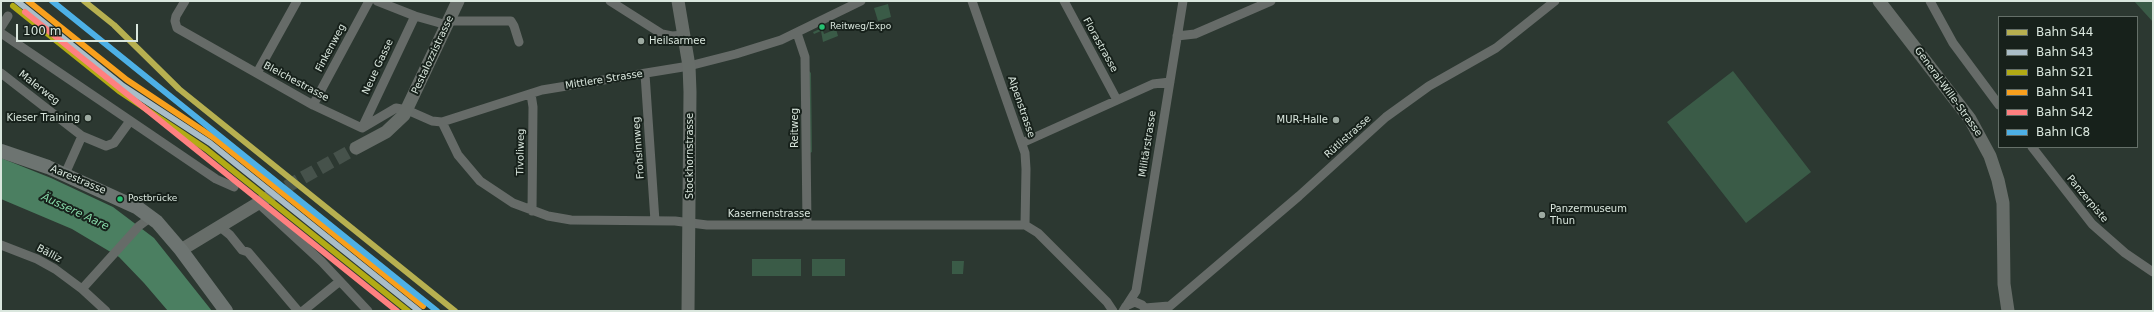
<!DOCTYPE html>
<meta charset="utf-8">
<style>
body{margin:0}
#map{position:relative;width:2154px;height:312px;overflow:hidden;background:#2c3831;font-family:"DejaVu Sans",sans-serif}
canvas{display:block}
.frame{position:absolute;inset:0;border:2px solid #dae7de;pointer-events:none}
.legend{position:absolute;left:1998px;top:16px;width:140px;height:132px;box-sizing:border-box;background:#17211b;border:1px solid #657069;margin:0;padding:5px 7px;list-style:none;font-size:12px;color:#dae7de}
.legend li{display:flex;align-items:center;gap:8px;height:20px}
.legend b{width:20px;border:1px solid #657069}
.scale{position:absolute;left:16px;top:24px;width:122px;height:18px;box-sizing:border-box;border:2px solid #dae7de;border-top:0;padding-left:5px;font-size:12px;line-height:14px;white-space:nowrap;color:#dae7de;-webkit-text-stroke:3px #17211b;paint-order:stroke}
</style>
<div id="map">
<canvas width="2154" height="312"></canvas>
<div class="frame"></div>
<ul class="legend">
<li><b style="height:5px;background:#b7b050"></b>Bahn S44</li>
<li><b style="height:5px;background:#aabdc7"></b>Bahn S43</li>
<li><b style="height:5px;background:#b2ab15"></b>Bahn S21</li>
<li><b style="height:5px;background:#f8a01d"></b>Bahn S41</li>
<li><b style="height:5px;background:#ff8080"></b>Bahn S42</li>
<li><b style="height:5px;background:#4db0e6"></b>Bahn IC8</li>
</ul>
<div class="scale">100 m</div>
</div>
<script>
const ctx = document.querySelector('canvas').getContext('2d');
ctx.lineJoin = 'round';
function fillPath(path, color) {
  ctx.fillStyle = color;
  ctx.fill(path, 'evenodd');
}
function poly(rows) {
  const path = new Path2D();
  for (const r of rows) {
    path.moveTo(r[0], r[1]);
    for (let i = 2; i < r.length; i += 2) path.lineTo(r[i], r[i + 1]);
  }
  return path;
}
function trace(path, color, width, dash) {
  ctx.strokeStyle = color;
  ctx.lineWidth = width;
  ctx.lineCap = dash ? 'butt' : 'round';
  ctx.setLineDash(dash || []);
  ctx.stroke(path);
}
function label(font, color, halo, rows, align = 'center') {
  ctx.font = font + ' "DejaVu Sans",sans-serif';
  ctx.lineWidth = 4;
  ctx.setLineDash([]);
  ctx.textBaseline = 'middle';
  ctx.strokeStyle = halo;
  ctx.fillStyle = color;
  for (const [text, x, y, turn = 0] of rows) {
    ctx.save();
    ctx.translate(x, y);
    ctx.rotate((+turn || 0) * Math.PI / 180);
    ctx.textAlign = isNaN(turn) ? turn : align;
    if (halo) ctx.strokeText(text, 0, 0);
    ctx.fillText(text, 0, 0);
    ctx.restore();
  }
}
const green = poly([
 [2134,1,2153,1,2153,22],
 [888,4,891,17,878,21,874,8],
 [822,28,824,34,836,29,838,36,823,42,821,31,814,34,813,32],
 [809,71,811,73,812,152,810,153],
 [1733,71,1811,172,1746,223,1667,122],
 [752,259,801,259,801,276,752,276],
 [812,259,845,259,845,276,812,276],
 [952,261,964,261,963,274,952,274]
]);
const water = poly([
 [1,158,51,178,113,207,154,238,212,311,168,311,144,283,119,257,72,229,1,199]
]);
const secondaryTunnel = poly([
 [270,196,356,148]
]);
const street = poly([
 [185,1,176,16,175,21,177,28,313,105,362,128,396,108,407,110,432,121,442,122,542,90,689,66,736,54,781,40,861,1],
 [377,1,415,16,447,25],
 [610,1,662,34,672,36,684,35],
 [972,1,1025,153,1026,169,1025,225],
 [1064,1,1117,100],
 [1930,1,1953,43,1999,105],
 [449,21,511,21,514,26,519,42],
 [1,27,8,16],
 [1,33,216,179,234,187],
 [797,33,805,57,807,224],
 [1177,36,1195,34,1271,1],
 [1,73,82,136,65,174],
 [257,73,297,1],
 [645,74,655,221],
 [531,94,533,107,532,211],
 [313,105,369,1],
 [442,122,458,155,480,181,513,203,548,216,571,220,675,221,707,225,1025,225,1038,233,1107,302,1113,311],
 [362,128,415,16],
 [82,136,106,146,114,143,130,121],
 [1022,143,1153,84,1170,82],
 [2032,147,2092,224,2125,253,2153,272],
 [258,203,322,262,368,311],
 [219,226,230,235,242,250,248,252,298,311],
 [1,245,37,259,55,269,82,289,106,311],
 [82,289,139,226,151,217],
 [1127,305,1136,291,1183,1],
 [1145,308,1169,306],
 [303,311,340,281],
 [1123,311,1126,306,1135,302,1142,305,1147,311],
 [1164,311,1299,196,1386,117,1429,86,1496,48,1555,1]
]);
const secondary = poly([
 [678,1,689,66,690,92,688,311],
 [1879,1,1970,119,1990,156,1998,180,2003,203,2004,284,2008,311],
 [356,148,386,132,404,115,458,1],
 [181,250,270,196]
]);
const primary = poly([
 [1,151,48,167,138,208,157,222,181,250,226,311]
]);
const rail1 = poly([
 [84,1,114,25,179,89,455,311]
]);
const rail2 = poly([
 [17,1,123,86,210,143,419,311]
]);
const rail3 = poly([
 [13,6,119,91,206,149,408,311]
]);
const rail4 = poly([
 [28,1,127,80,214,138,423,306]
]);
const rail5 = poly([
 [25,12,397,311]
]);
const rail6 = poly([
 [52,1,437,311]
]);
const markers = [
 [822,27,3.5,"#26c172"],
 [641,41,4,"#9daaa1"],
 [88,118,4,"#9daaa1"],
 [1336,120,4,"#9daaa1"],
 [120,199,3.5,"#26c172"],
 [1542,215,4,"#9daaa1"]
];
const busNames = [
 ["Reitweg/Expo",830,27],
 ["Postbrücke",128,199]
];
const poiNames = [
 ["Heilsarmee",649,41],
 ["Kieser Training",80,118,"right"],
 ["MUR-Halle",1328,120,"right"],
 ["Panzermuseum",1550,209],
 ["Thun",1550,221]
];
const streetNames = [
 ["Florastrasse",1100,45,61],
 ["Finkenweg",331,48,-62],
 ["Pestalozzistrasse",433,55,-65],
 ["Neue Gasse",378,67,-65],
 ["Mittlere Strasse",604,80,-9],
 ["Bleichestrasse",296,82,28],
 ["Malerweg",39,88,38],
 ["General-Wille-Strasse",1948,92,54],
 ["Alpenstrasse",1021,107,71],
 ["Reitweg",795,128,-90],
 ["Rütlistrasse",1348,137,-42],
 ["Militärstrasse",1148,144,-81],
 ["Frohsinnweg",639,148,-94],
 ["Tivoliweg",521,152,-89],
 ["Stockhornstrasse",690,156,-90],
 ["Aarestrasse",78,180,23],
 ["Panzerpiste",2087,199,50],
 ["Kasernenstrasse",769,214],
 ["Bälliz",49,254,28]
];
const waterNames = [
 ["Äussere Aare",75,212,25]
];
fillPath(green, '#3a5b47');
fillPath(water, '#4b7f61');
trace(secondaryTunnel, '#46524b', 13, [13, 6]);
trace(street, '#666b68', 9);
trace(secondary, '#676d69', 13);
trace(primary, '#6d7471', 14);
trace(rail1, '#b7b050', 6);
trace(rail2, '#aabdc7', 6);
trace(rail3, '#b2ab15', 6);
trace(rail4, '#f8a01d', 6);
trace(rail5, '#ff8080', 6);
trace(rail6, '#4db0e6', 6);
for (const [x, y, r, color] of markers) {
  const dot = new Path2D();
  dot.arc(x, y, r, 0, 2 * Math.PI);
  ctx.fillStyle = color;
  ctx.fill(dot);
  trace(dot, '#17211b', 1.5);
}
label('9px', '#dae7de', '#17211b', busNames, 'left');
label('10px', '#dae7de', '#17211b', poiNames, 'left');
label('10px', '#dae7de', '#17211b', streetNames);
label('italic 11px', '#86daa9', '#17211b', waterNames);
</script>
